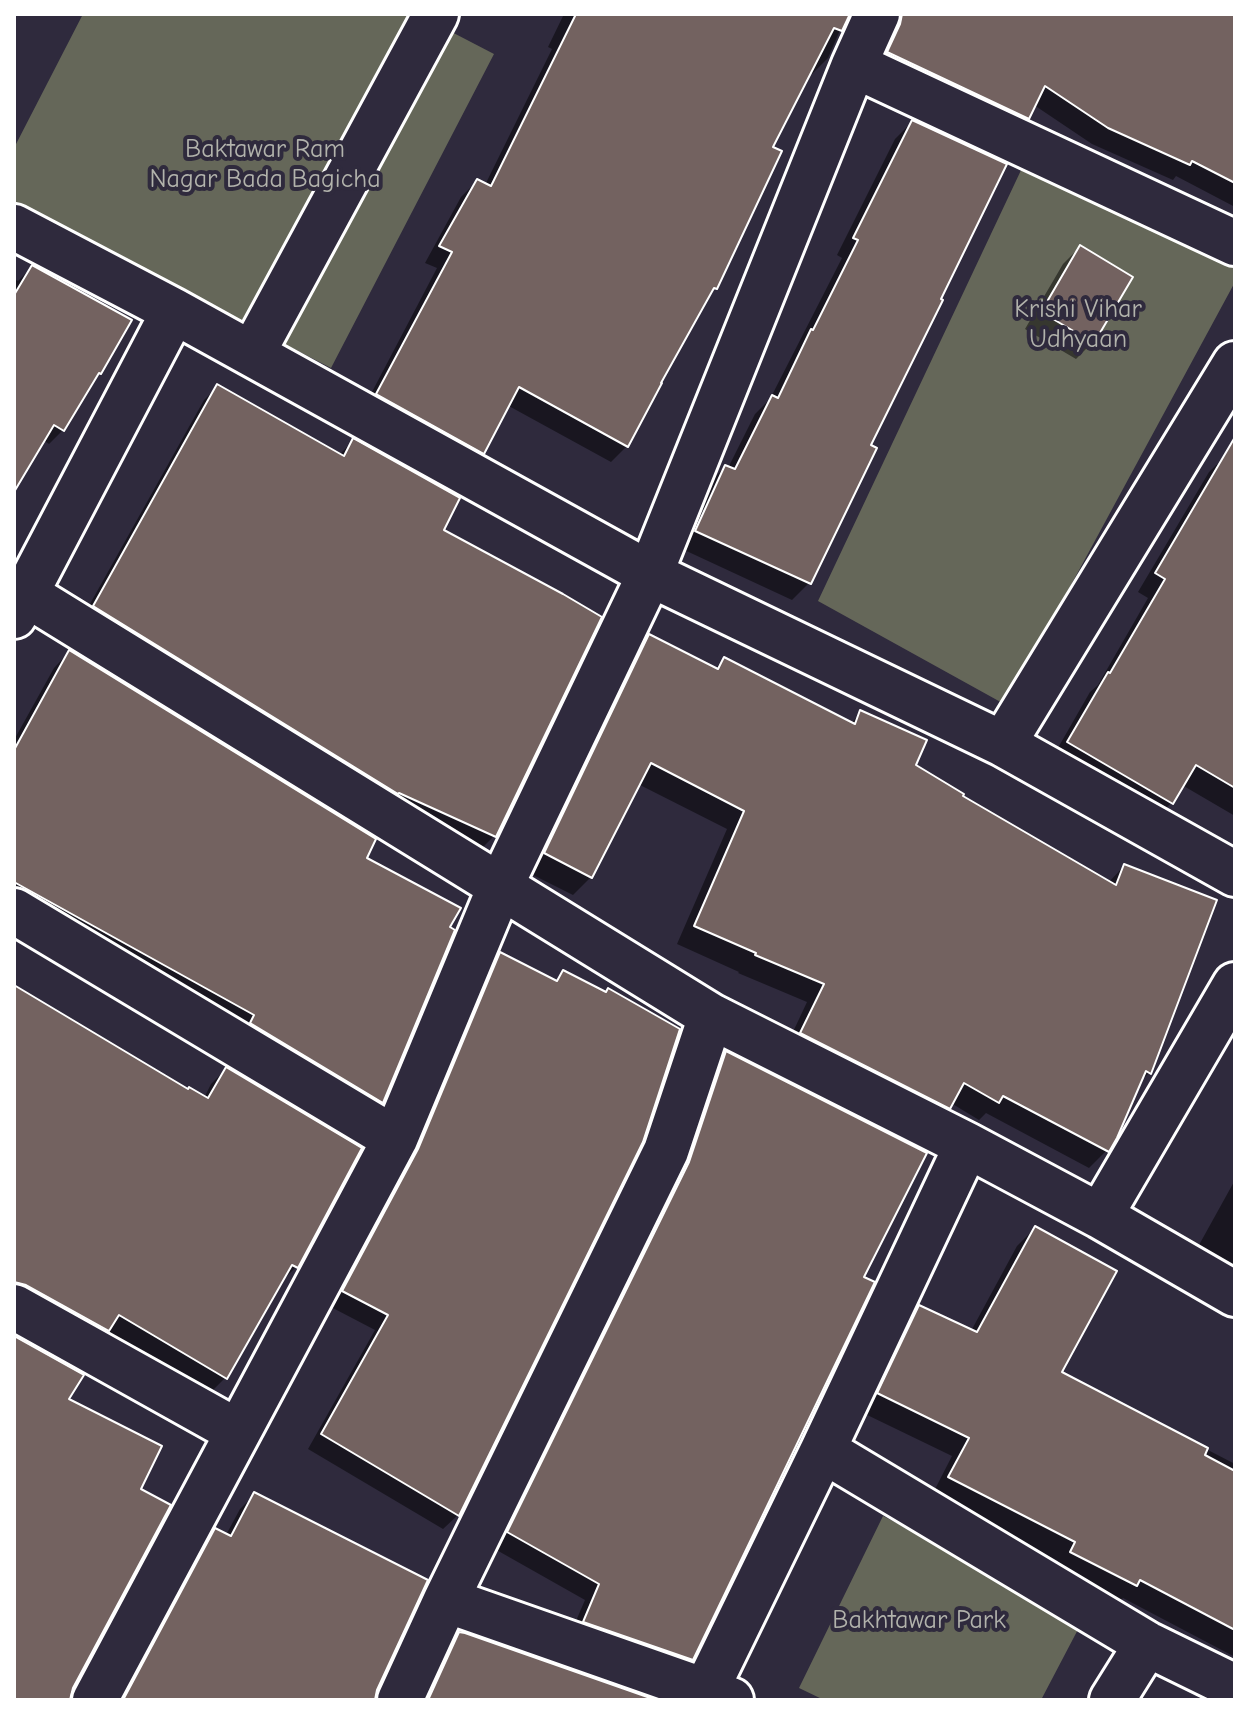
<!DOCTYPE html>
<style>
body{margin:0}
#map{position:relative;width:1249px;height:1714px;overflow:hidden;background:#2f2a3d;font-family:"Comic Neue",sans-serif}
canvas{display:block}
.frame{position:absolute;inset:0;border:16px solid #fff;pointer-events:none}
</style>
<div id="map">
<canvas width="1249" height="1714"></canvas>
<div class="frame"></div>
</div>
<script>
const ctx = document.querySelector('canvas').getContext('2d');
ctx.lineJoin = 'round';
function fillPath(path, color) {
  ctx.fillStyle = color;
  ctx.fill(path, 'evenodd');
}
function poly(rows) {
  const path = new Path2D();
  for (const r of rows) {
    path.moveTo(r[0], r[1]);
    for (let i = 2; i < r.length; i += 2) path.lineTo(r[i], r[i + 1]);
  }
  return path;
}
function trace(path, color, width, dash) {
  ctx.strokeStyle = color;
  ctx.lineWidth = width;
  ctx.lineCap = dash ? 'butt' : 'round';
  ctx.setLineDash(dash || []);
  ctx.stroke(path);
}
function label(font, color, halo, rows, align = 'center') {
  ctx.font = font + ' "Comic Neue",sans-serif';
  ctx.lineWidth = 8;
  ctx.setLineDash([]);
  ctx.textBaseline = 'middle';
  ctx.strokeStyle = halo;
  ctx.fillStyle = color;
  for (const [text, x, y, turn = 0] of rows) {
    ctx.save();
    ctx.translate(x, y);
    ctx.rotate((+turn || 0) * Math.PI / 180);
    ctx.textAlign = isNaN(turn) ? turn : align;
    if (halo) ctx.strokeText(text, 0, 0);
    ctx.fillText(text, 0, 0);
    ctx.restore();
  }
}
const green = poly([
 [83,14,417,14,494,54,331,368,14,205,14,148],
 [1023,166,1235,268,1235,282,1006,705,818,601],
 [883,1516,1084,1618,1041,1700,824,1700,799,1688]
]);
const shadow = poly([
 [564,14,847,14,828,58,812,74,808,73,770,148,715,288,708,295,627,446,611,462,507,405,482,452,466,468,362,411,437,268,425,263,461,197,477,181,485,185,552,49,548,47],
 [879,14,1235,14,1235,207,1176,176,1173,180,1092,144,1034,105,1028,118,1011,134,872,69],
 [912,122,809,583,792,600,680,548,708,484,725,467,728,468,755,414,770,399,842,258,837,255,895,139],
 [1080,247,1093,342,1076,359,1025,329,1063,264],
 [32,267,129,321,63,430,49,444,43,440,14,488,14,279,18,281],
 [217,387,339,455,353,441,441,531,495,835,481,849,81,620,204,400],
 [1235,447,1235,816,1182,785,1172,802,1154,821,1051,760,1090,692,1098,685,1148,598,1138,592,1209,472],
 [649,636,714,670,724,659,850,724,861,713,914,766,961,797,1108,883,1124,866,1149,1073,1138,1084,1107,1150,1089,1168,986,1113,979,1120,951,1103,931,1125,784,1051,807,1002,738,973,739,972,677,944,727,829,638,784,591,877,573,895,527,872,631,654],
 [69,652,364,859,381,1102,366,1117,14,905,14,740,54,668],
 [500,955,554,982,564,972,458,1515,443,1529,308,1449,375,1330,329,1306,486,969],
 [14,988,204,1098,211,1084,226,1069,296,1267,281,1282,226,1377,211,1392,107,1331,93,1345,14,1301],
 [726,1054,861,1277,691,1659,675,1675,569,1637,585,1600,493,1548,710,1069],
 [1235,1180,1235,1277,1194,1254],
 [1035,1228,1059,1373,1235,1464,1235,1657,1123,1598,1118,1603,1053,1571,1058,1561,932,1495,952,1456,861,1412,902,1325,920,1307,971,1331,1017,1246],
 [254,1495,375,1690,374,1700,118,1700,201,1545,216,1530,226,1535,240,1509],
 [460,1634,652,1700,421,1700,445,1649]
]);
const building = poly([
 [576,14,850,14,842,31,834,28,773,147,782,151,717,289,714,288,661,383,662,383,628,447,519,387,484,454,376,394,452,252,439,246,477,179,491,186,576,14],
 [902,14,1235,14,1235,183,1192,161,1190,165,1108,128,1045,86,1029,119,887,52,900,24,902,14],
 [912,120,1007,164,941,299,943,300,871,445,877,448,811,584,695,531,725,465,735,469,772,395,778,398,811,329,813,330,858,240,853,238,912,120],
 [1080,245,1133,277,1094,343,1041,312,1080,245],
 [32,265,132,320,101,374,99,373,64,431,54,425,14,492,14,295,32,265],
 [217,384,344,456,353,438,460,498,444,530,563,594,602,617,496,837,399,793,398,794,93,606,217,384],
 [1235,437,1235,788,1196,765,1173,804,1067,742,1108,672,1110,673,1165,579,1155,573,1235,437],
 [649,634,718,669,724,657,855,724,860,710,927,740,916,765,964,794,963,796,1116,885,1124,864,1217,900,1151,1074,1146,1071,1117,1138,1109,1152,1003,1096,999,1103,964,1083,950,1109,800,1033,824,984,755,955,756,953,694,926,744,811,651,763,592,878,544,853,649,634],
 [69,650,376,839,367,858,461,908,450,927,455,930,383,1103,250,1023,254,1015,14,882,14,750,69,650],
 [500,952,557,981,563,970,606,992,608,988,680,1029,643,1142,459,1516,321,1434,388,1315,342,1291,418,1149,500,952],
 [14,985,188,1089,189,1087,208,1098,226,1067,362,1148,298,1268,292,1265,227,1379,119,1315,109,1331,26,1285,14,1282,14,985],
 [726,1051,927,1153,864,1277,875,1282,693,1660,583,1622,599,1584,507,1532,689,1162,726,1051],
 [1035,1226,1117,1271,1062,1372,1208,1448,1205,1455,1235,1471,1235,1630,1140,1580,1137,1586,1070,1552,1075,1542,948,1477,969,1438,877,1393,919,1305,977,1332,1035,1226],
 [14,1336,84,1375,69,1399,162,1446,141,1489,171,1505,73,1688,70,1700,14,1700,14,1336],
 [254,1492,428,1580,377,1690,375,1700,123,1700,215,1528,231,1536,254,1492],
 [459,1632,465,1633,656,1700,428,1700,459,1632]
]);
const minor = poly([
 [854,65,1235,243],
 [14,227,174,311,650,574,1003,744,1235,874],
 [252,354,436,14],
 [26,594,711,1016,967,1145,1100,1216,1235,1294],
 [14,616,174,311],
 [1003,744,1235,364],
 [14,911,395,1139],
 [1100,1216,1235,985],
 [14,1307,238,1432],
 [823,1450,1147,1644,1235,1687],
 [446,1600,731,1700],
 [706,1690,823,1450,967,1145],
 [95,1700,395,1139,500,887,650,574,854,65,877,14],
 [400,1700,446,1600,666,1151,711,1016],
 [1112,1700,1147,1644]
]);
const parkNames = [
 ["Baktawar Ram",265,150],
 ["Nagar Bada Bagicha",265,180],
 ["Krishi Vihar",1078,310],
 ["Udhyaan",1078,340],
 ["Bakhtawar Park",919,1621]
];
fillPath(green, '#656759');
fillPath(shadow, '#0007');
fillPath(building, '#736260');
trace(building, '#fff', 2);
trace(minor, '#fff', 50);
trace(minor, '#2f2a3d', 44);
label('26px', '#b2b3ac', '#2f2a3d', parkNames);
</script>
